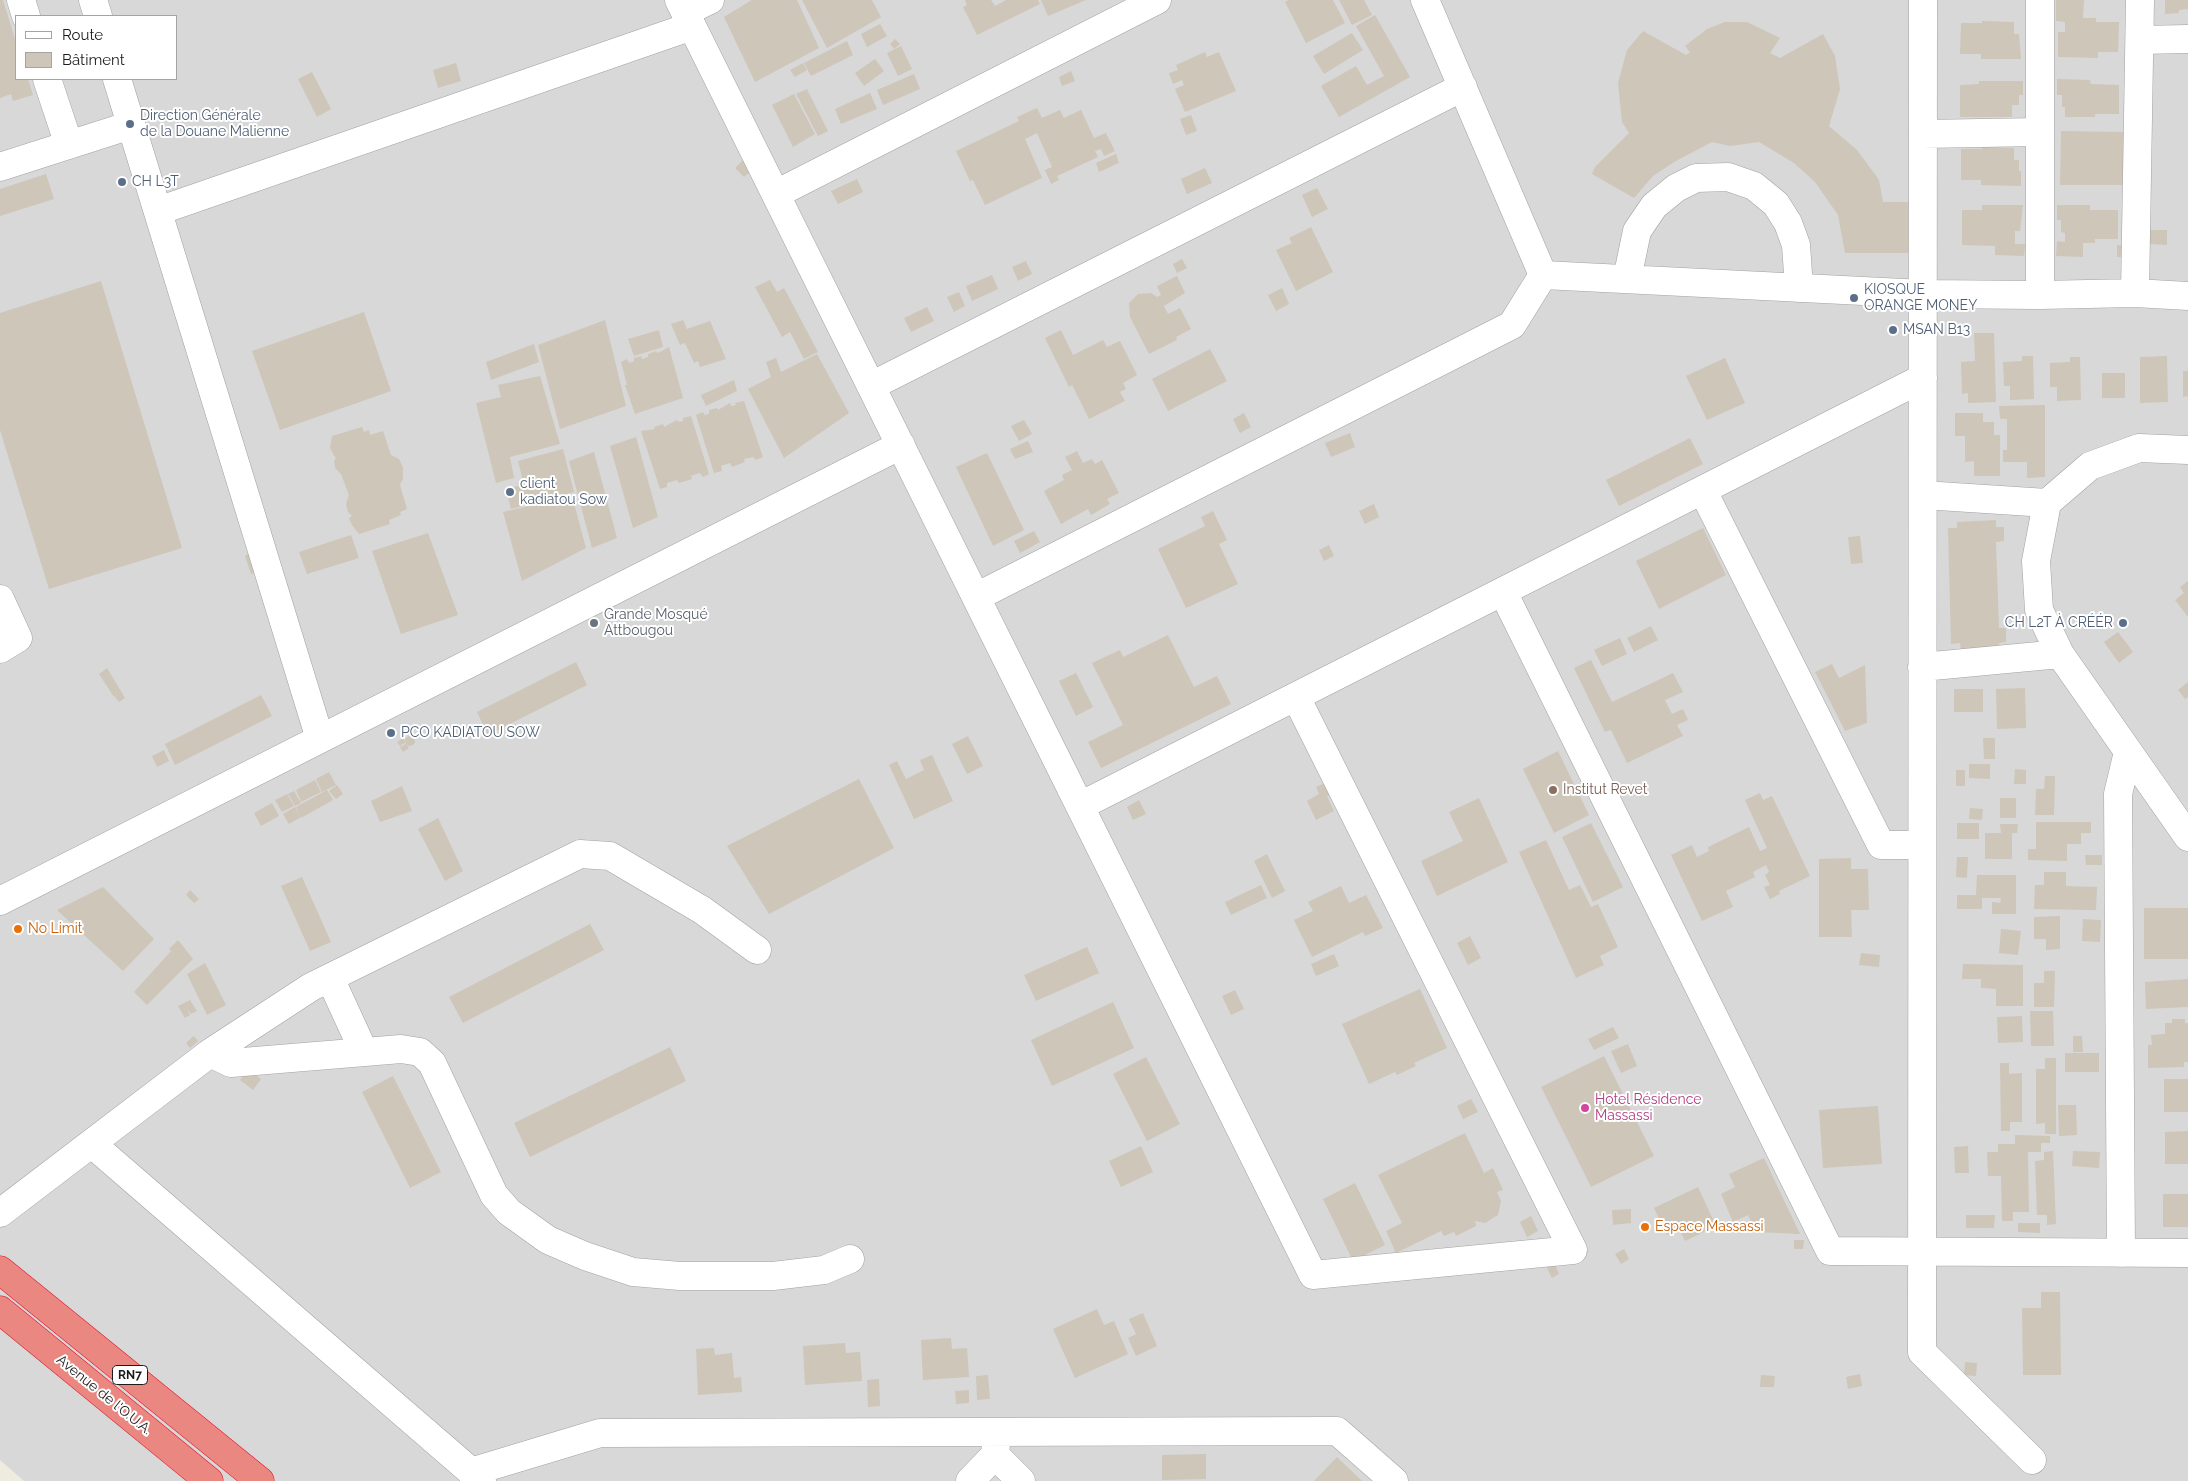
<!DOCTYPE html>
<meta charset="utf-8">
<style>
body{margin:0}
#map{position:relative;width:2188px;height:1481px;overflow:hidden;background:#edecdf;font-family:Raleway,sans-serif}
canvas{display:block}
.legend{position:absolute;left:15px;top:15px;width:162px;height:65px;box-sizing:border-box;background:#fff;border:1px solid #a4a4a4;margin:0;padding:6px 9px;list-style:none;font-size:15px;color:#1b1b1b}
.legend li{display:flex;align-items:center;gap:10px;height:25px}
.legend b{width:25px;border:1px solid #a4a4a4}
</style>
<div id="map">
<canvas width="2188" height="1481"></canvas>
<ul class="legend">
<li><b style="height:6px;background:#fff"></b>Route</li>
<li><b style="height:14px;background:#cdc6b9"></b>Bâtiment</li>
</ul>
</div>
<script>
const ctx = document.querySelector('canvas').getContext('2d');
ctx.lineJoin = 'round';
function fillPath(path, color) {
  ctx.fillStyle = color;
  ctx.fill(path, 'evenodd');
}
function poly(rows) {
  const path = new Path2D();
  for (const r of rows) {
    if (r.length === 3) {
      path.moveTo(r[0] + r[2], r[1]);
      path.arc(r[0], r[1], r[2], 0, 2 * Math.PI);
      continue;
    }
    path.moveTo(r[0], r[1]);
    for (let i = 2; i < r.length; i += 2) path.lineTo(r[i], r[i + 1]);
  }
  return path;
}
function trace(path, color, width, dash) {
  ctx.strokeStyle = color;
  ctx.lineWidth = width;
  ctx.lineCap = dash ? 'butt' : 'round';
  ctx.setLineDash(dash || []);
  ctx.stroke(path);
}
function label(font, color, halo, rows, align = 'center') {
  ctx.font = font + ' Raleway,sans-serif';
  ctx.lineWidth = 4;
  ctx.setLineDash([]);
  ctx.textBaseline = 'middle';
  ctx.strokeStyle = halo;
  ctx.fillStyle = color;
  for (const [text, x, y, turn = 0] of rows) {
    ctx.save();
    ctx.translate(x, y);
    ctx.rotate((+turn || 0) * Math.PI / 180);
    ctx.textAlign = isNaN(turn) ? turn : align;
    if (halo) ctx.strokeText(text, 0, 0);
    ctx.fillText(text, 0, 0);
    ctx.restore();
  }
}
const residential = poly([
 [0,0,2188,0,2188,1481,24,1481,0,1460],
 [16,16,176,16,176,79,16,79]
]);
const building = poly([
 [0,0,3,0,16,42,16,79,28,79,33,95,13,101,11,94,0,98],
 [752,0,797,0,819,48,755,82,724,17],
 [802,0,872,0,881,17,827,48],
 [965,0,991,0,995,6,1006,0,1038,0,1040,4,977,35,963,7,967,5],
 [1041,0,1086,0,1048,16],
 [1289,0,1333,0,1345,23,1306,43,1285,2],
 [1339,0,1364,0,1372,15,1352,25],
 [2056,0,2084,0,2083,18,2096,18,2096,22,2119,22,2118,52,2098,52,2098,58,2058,57,2058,32,2065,32,2065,22,2056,21],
 [2165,0,2188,0,2188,9,2179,10,2179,13,2165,14],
 [1375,15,1410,77,1339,117,1321,86,1356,66,1367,85,1384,76,1356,26],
 [1982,21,2014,22,2014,34,2019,34,2021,59,1981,59,1981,54,1960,54,1961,23,1982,23],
 [1725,22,1747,22,1780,38,1770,53,1780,58,1823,34,1835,56,1840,89,1829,126,1857,150,1879,180,1883,202,1910,202,1911,253,1845,253,1838,215,1815,182,1794,163,1759,142,1730,146,1712,142,1674,162,1653,176,1634,198,1592,174,1595,167,1629,133,1622,122,1618,83,1627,50,1643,31,1686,55,1690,52,1685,46,1707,29],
 [880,24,887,36,867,47,861,34],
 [1352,33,1363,50,1324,74,1313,56],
 [895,39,900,44,894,49,890,44],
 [847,41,853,55,811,76,804,63],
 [901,46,912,69,898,76,887,53],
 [1205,52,1207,57,1219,52,1236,91,1185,112,1175,89,1184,85,1182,80,1173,84,1169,73,1178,70,1176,65],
 [875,59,884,71,864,86,855,73],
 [456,63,461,81,438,88,433,70],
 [803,63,807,70,795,77,790,70],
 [1071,71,1075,81,1062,86,1059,77],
 [312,72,331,109,317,117,298,79],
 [914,74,920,89,883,105,877,90],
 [2057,79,2090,80,2091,84,2119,85,2119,114,2095,114,2095,117,2065,117,2065,107,2062,107,2062,95,2057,95],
 [1979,81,2023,81,2023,95,2019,95,2019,105,2012,105,2012,117,1960,117,1960,85,1979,84],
 [807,89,828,131,818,136,796,94],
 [870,93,877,109,841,124,835,109],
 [794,94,815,134,793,147,772,105],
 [1037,108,1042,118,1060,110,1064,118,1081,110,1094,138,1106,133,1115,151,1104,156,1101,149,1095,151,1098,157,1057,176,1059,180,1051,184,1045,170,1052,167,1037,133,1025,139,1042,178,985,205,973,180,970,181,956,151,1019,121,1017,117],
 [1191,115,1197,131,1186,135,1180,119],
 [2061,131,2124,132,2123,185,2060,185],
 [1982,147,2014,148,2014,160,2019,160,2019,171,2021,171,2021,186,1981,185,1981,180,1961,180,1961,149,1982,149],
 [1116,154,1119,163,1099,172,1096,163],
 [744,159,754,169,744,177,735,168],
 [1205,168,1212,183,1187,194,1181,179],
 [46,174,54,199,0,216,0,189],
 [857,179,863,192,838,204,831,191],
 [1317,188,1328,209,1312,217,1302,195],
 [1982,205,2023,205,2020,231,2015,231,2015,244,2025,244,2024,256,1995,255,1995,246,1962,245,1962,210,1982,210],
 [2057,205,2090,205,2090,210,2118,210,2118,239,2095,239,2095,243,2083,243,2083,257,2056,256,2057,241,2065,242,2065,233,2061,232,2061,220,2057,220],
 [1311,227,1333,272,1296,291,1276,250,1292,243,1289,238],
 [2148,230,2167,230,2167,245,2147,244],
 [2117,245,2129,246,2129,257,2117,257],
 [1182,259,1187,268,1177,273,1173,264],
 [1026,261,1032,274,1018,281,1012,267],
 [992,275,998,289,972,301,966,286],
 [1177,276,1185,293,1164,306,1168,314,1180,308,1191,329,1176,337,1177,340,1149,354,1130,317,1129,303,1138,294,1151,293,1157,297,1161,295,1157,286],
 [770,280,777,292,784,288,818,352,804,359,790,332,782,337,755,287],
 [101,281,182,548,49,589,0,430,0,313],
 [1282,288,1289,304,1276,311,1268,295],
 [959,292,965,306,954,312,947,297],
 [927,307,934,321,911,332,904,318],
 [364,312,391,391,280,430,252,351],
 [605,320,626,406,560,429,538,345],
 [683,320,687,329,710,321,726,359,700,367,698,361,694,363,685,343,680,345,671,324],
 [659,330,663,347,634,356,628,339],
 [1061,330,1073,355,1103,340,1107,347,1120,341,1137,375,1123,383,1126,389,1120,392,1125,401,1089,419,1072,385,1069,387,1045,338],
 [1974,333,1994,333,1996,402,1968,403,1968,393,1962,394,1961,362,1975,361],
 [534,344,539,362,491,380,486,362],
 [669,347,683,398,635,414,625,385,627,385,621,362,627,359,629,363,634,361,634,358,641,356,642,359,648,357,648,354,656,351,658,353],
 [1210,349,1227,381,1168,411,1152,379],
 [817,354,849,413,784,458,748,389,771,377,766,362,776,358,781,372],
 [2022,356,2033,356,2034,399,2010,400,2010,386,2004,386,2003,362,2022,361],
 [2167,356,2168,402,2140,403,2140,357],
 [2070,357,2080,357,2081,400,2057,401,2057,387,2050,387,2050,363,2070,362],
 [1725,358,1745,403,1707,420,1686,376],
 [2183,371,2188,371,2188,396,2183,397],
 [2102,373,2125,373,2125,398,2102,398],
 [540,376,560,444,510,457,514,478,496,483,476,403,501,397,498,385],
 [734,380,737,391,706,406,701,395],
 [744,401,763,457,756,460,753,457,744,459,745,462,732,467,730,463,721,466,722,471,714,473,696,415,703,412,704,415,709,414,709,410,717,408,718,410,730,403,731,406,736,405,735,403],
 [2045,405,2045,477,2027,478,2027,462,2003,462,2003,450,2007,450,2007,419,2000,419,1999,406],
 [1244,413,1251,427,1240,433,1233,419],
 [1955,413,1983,413,1983,422,1994,422,1994,435,2000,435,2000,476,1974,476,1974,461,1965,462,1965,436,1955,436],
 [691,416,709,474,703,477,700,473,691,476,692,479,679,483,677,480,667,483,667,487,660,489,641,431,655,429,654,427,663,424,664,427,677,420,679,422,683,421,683,418],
 [1024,420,1032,434,1019,441,1011,426],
 [362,427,364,432,369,430,370,435,383,431,391,455,399,459,403,467,403,479,400,485,407,509,400,512,401,515,389,520,390,524,359,534,352,525,349,518,352,516,348,512,346,504,349,495,341,474,335,468,334,460,336,459,330,448,332,436],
 [1350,433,1355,447,1331,457,1325,443],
 [636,437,658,517,633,528,610,446],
 [1690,438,1703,464,1619,506,1606,480],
 [1028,441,1033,452,1015,459,1010,449],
 [563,449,574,492,511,509,506,489,518,486,517,483,523,481,518,461],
 [1077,451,1083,463,1092,459,1095,464,1102,460,1119,493,1107,499,1110,504,1091,515,1088,509,1061,524,1044,491,1064,480,1062,475,1072,470,1065,457],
 [594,452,617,538,592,548,569,461],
 [987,453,1024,530,993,546,956,467],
 [572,496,586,548,522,581,503,512],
 [1374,504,1379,517,1365,524,1359,511],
 [1213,511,1227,540,1219,544,1238,584,1186,608,1158,549,1205,526,1201,517],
 [1996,520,1996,527,2004,527,2004,541,1996,542,1999,628,2006,628,2006,642,1999,643,2000,650,1961,652,1960,643,1951,644,1948,528,1957,528,1957,522],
 [1703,528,1726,575,1659,609,1636,561],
 [1034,531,1040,542,1020,553,1014,541],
 [428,533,458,615,401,634,372,551],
 [351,535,359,558,307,574,299,552],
 [1860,536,1863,563,1851,564,1848,537],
 [1329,545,1334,556,1324,561,1319,550],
 [254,549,261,571,251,574,245,556],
 [2188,581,2188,617,2175,600,2184,593,2180,587],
 [1651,626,1658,640,1634,652,1627,638],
 [2118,632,2133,652,2119,663,2104,642],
 [1168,635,1194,687,1217,676,1231,704,1101,768,1088,742,1123,725,1092,663,1120,650,1123,657],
 [1620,638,1627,654,1602,666,1594,650],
 [1591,660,1612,702,1673,673,1683,692,1665,700,1672,714,1683,709,1688,720,1677,725,1683,736,1627,763,1611,730,1605,732,1574,668],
 [576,662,587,685,488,735,477,712],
 [1832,664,1839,678,1865,665,1867,723,1845,731,1815,672],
 [107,668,125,698,119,702,115,697,119,694,114,697,99,674],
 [1076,673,1093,707,1076,716,1059,681],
 [2188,682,2188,697,2185,699,2178,690],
 [2025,688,2026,728,1997,729,1996,689],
 [1954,689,1983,689,1983,712,1954,712],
 [261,695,272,716,175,765,165,744],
 [968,736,983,766,967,774,952,744],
 [410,741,5],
 [403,738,406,742,400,746,397,742],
 [1983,738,1995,738,1995,759,1984,759],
 [406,744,409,748,403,752,400,747],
 [164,750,169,761,157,767,152,756],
 [1558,751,1589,815,1554,833,1523,769],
 [932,755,953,801,914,819,889,765,897,761,906,779,924,770,920,760],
 [1969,764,1990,764,1990,779,1969,778],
 [2015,769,2026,770,2026,784,2014,784],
 [1956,770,1965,770,1965,786,1956,786],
 [329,772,336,785,322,792,316,779],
 [2045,776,2055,776,2054,815,2035,815,2036,789,2044,789],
 [859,779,894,848,769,914,727,846],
 [315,780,321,792,301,802,296,790],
 [1325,783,1330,795,1327,796,1334,811,1316,820,1307,801,1319,794,1316,787],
 [337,785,343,794,336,799,329,791],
 [402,786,412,811,380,822,371,801],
 [327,790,333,800,301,818,296,807],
 [294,791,301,803,295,806,288,794],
 [1760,793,1763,800,1772,796,1810,876,1779,891,1780,894,1770,899,1764,887,1770,885,1765,875,1769,872,1766,865,1753,872,1755,877,1726,891,1733,907,1702,921,1671,855,1692,845,1697,857,1709,851,1708,847,1749,827,1760,851,1767,848,1745,800],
 [287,794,294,806,282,812,275,800],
 [1479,798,1508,862,1437,896,1421,861,1463,841,1449,812],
 [2000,798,2016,798,2016,818,2000,818],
 [1139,800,1146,814,1133,820,1127,807],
 [272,803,279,816,261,826,254,813],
 [295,807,301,817,289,824,283,814],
 [1970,808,1983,809,1982,820,1969,819],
 [438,818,463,871,445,881,418,829],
 [2036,822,2091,822,2091,833,2081,833,2081,844,2067,844,2067,861,2028,860,2028,849,2036,849],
 [1591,823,1623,887,1593,902,1562,837],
 [1957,823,1979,823,1979,839,1957,839],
 [2000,824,2018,824,2017,833,2012,833,2012,859,1985,859,1985,833,2001,833],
 [1546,840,1569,890,1580,885,1591,907,1598,904,1618,947,1600,956,1604,965,1576,978,1519,852],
 [1267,854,1285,891,1272,898,1254,861],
 [2085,855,2102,855,2102,865,2086,865],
 [1957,857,1968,857,1967,878,1956,877],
 [1851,858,1851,869,1868,869,1869,910,1851,910,1852,937,1819,937,1819,859],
 [2044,872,2066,872,2066,886,2097,887,2096,910,2034,909,2035,885,2044,885],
 [1977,875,2016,875,2016,914,1992,914,1992,902,2000,903,2001,898,1982,898,1982,909,1957,909,1957,895,1976,895],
 [302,877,331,942,310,951,281,886],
 [1261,885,1267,898,1231,915,1225,902],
 [1341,886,1349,903,1366,895,1383,928,1365,936,1363,932,1312,957,1294,920,1313,911,1308,902],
 [103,887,154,939,123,971,57,910],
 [190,890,199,899,194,903,186,895],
 [2144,908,2188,908,2188,959,2144,959],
 [2060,916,2060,949,2046,950,2046,939,2034,939,2034,917],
 [2083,919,2101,920,2100,942,2082,941],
 [590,924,604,950,463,1023,449,997],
 [2001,929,2021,931,2018,955,1999,953],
 [1470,936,1481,958,1468,965,1457,943],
 [178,940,193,959,147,1005,134,992,171,951,169,949],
 [1087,947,1099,973,1036,1001,1024,975],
 [1861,953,1880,955,1879,967,1859,965],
 [1334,954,1339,966,1316,976,1311,964],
 [205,963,226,1005,207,1015,187,974],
 [1963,964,2023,965,2023,1006,1996,1006,1996,989,1981,988,1981,979,1962,979],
 [2044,971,2055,971,2054,1007,2034,1007,2034,983,2044,983],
 [2188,979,2188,1007,2146,1009,2145,982],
 [1420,989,1447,1048,1414,1063,1416,1066,1397,1075,1395,1072,1369,1084,1342,1024],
 [1235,990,1244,1009,1231,1015,1222,996],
 [190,1000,197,1011,191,1014,187,1009,190,1015,185,1018,178,1006],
 [1113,1002,1134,1048,1052,1086,1031,1040],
 [2030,1011,2053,1011,2054,1046,2031,1046],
 [2022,1016,2023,1042,1998,1043,1997,1017],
 [2172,1019,2185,1019,2185,1023,2188,1023,2188,1062,2184,1062,2184,1067,2148,1068,2148,1045,2152,1045,2151,1035,2165,1034,2165,1023,2172,1023],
 [1613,1027,1619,1038,1594,1050,1588,1039],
 [194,1036,198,1041,190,1048,186,1043],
 [2073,1036,2082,1036,2083,1052,2073,1052],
 [1628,1044,1637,1066,1621,1073,1611,1051],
 [670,1047,686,1081,530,1157,514,1123],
 [2065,1053,2099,1053,2099,1072,2065,1072],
 [1604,1056,1654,1156,1591,1187,1541,1087],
 [1146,1057,1180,1124,1147,1141,1113,1074],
 [2045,1058,2056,1058,2056,1134,2045,1134,2045,1123,2036,1124,2036,1069,2045,1069],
 [2000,1063,2009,1063,2009,1074,2022,1073,2022,1122,2010,1122,2010,1131,2001,1131],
 [248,1070,261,1079,253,1090,240,1080],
 [393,1076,441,1172,410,1188,362,1092],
 [2164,1079,2188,1079,2188,1112,2164,1112],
 [1471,1099,1478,1112,1463,1119,1457,1106],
 [2058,1105,2076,1105,2077,1135,2059,1136],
 [1878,1106,1882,1164,1823,1168,1819,1110],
 [2188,1131,2188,1164,2165,1164,2165,1132],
 [1465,1133,1484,1173,1493,1168,1503,1190,1497,1192,1501,1201,1498,1215,1485,1223,1475,1221,1476,1226,1456,1236,1454,1232,1444,1236,1441,1231,1396,1253,1386,1231,1402,1223,1378,1175],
 [2015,1135,2050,1136,2050,1143,2041,1143,2041,1152,2028,1152,2029,1212,2013,1212,2013,1221,2002,1221,2001,1176,1988,1176,1987,1152,1998,1152,1998,1144,2015,1144],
 [1141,1146,1153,1172,1121,1187,1109,1161],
 [1968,1146,1969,1173,1955,1173,1954,1147],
 [2053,1151,2056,1224,2047,1225,2047,1215,2037,1215,2035,1161,2044,1160,2044,1152],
 [2073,1151,2100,1152,2099,1168,2072,1166],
 [1764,1158,1800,1234,1756,1232,1748,1215,1733,1222,1721,1194,1735,1187,1729,1174],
 [1355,1183,1385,1245,1353,1261,1323,1199],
 [1698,1187,1716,1226,1685,1241,1679,1229,1667,1235,1654,1208],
 [2163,1194,2188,1194,2188,1227,2163,1227],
 [1631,1209,1631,1223,1613,1225,1612,1210],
 [1966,1215,1995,1215,1994,1228,1966,1228],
 [1531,1216,1538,1231,1527,1237,1520,1222],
 [2018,1223,2040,1223,2040,1233,2018,1232],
 [1794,1240,1804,1240,1803,1249,1794,1249],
 [1624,1249,1629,1259,1621,1264,1615,1254],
 [1554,1262,1559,1274,1552,1278,1546,1266],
 [2041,1292,2060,1292,2061,1375,2023,1375,2022,1308,2041,1308],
 [1097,1309,1104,1325,1114,1321,1128,1354,1075,1378,1053,1329],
 [1143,1313,1157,1346,1136,1356,1128,1338,1136,1334,1129,1319],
 [951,1338,952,1349,967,1348,969,1377,923,1380,921,1340],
 [845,1343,846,1353,860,1352,862,1381,805,1385,803,1346],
 [714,1348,715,1355,732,1353,734,1378,741,1377,742,1392,698,1395,696,1349],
 [1965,1362,1977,1363,1976,1376,1964,1375],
 [1860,1374,1862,1386,1848,1389,1846,1377],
 [988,1375,990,1399,977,1400,976,1376],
 [1761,1375,1775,1376,1774,1387,1760,1387],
 [879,1379,880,1406,868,1407,867,1380],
 [969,1390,969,1403,956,1404,955,1391],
 [1206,1454,1206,1479,1162,1480,1162,1455],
 [1337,1457,1362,1481,1314,1481]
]);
const minor = poly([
 [21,0,26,16],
 [93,0,98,16],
 [679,0,1313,1275,1573,1250,1296,697],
 [1425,0,1543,275],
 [1923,0,1922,1352,2032,1460],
 [685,12,710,0],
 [2140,40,2188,39],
 [47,79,69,145],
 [117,79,320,739],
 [1923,134,2039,132],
 [0,167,131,125],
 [776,194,1157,0],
 [158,211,692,26],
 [1543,275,1923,294,2040,295,2135,293,2188,296],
 [1627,279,1637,231,1654,206,1676,188,1696,178,1728,177,1754,186,1776,204,1788,223,1796,245,1799,288],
 [2135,293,2140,0],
 [2040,295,2040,0],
 [871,386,1463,87],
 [2188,450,2139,448,2090,466,2047,503,2036,561,2039,610,2060,654,2188,837],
 [1703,491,1881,845,1922,845],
 [1923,495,2047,503],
 [1503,592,1830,1251,2188,1253],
 [976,597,1512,325,1543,275],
 [0,599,18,638,0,649],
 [1922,667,2060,654],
 [1080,806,1923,378],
 [0,901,901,445],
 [330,978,364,1052],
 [210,1053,231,1063,401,1049,420,1052,432,1063,494,1195,509,1212,548,1240,585,1256,633,1272,680,1276,773,1276,824,1270,850,1259],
 [92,1144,482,1481],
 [0,1213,210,1053,311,987,580,854,610,856,702,910,757,950],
 [2121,1253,2118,794,2128,752],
 [995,1455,1021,1481],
 [471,1472,600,1433,1337,1431,1394,1481],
 [970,1481,995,1455,997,1432]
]);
const highway = poly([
 [0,1270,260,1481],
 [0,1310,209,1481]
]);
const markers = [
 [130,124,5,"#5c6f8a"],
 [122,182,5,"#5c6f8a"],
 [1854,298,5,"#5c6f8a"],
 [1893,330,5,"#5c6f8a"],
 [510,492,5,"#5c6f8a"],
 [594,623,5,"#6b7280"],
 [2123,623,5,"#5c6f8a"],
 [391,733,5,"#5c6f8a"],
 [1553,790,5,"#8d6e63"],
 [18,929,5,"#e8710a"],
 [1585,1108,5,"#d1479c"],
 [1645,1227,5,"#e8710a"]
];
const shields = [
 [130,1375,35]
];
const shieldNames = [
 ["RN7",130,1375]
];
const serviceNames = [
 ["Direction Générale",140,116],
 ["de la Douane Malienne",140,132],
 ["CH L3T",132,182],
 ["KIOSQUE",1864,290],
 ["ORANGE MONEY",1864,306],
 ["MSAN B13",1903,330],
 ["client",520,484],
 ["kadiatou Sow",520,500],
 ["CH L2T À CRÉÉR",2113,623,"right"],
 ["PCO KADIATOU SOW",401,733]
];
const worshipNames = [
 ["Grande Mosqué",604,615],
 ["Attbougou",604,631]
];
const educationNames = [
 ["Institut Revet",1563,790]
];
const foodNames = [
 ["No Limit",28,929],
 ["Espace Massassi",1655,1227]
];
const hotelNames = [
 ["Hotel Résidence",1595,1100],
 ["Massassi",1595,1116]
];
const streetNames = [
 ["Avenue de l'O.U.A.",104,1395,39]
];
fillPath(residential, '#d9d8d8');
fillPath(building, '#cdc6b9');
trace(minor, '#a2a2a2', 29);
trace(highway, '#de1a2f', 29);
trace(minor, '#fff', 28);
trace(highway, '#ea8781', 28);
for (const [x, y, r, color] of markers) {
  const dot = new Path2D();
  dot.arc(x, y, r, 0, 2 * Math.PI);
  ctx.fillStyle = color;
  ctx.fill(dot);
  trace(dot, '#fff', 2);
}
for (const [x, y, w] of shields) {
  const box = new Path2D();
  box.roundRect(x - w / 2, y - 9.5, w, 19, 4);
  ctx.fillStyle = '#fff';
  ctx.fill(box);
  trace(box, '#1b1b1b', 1);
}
label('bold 12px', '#1b1b1b', null, shieldNames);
label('14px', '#4e5e75', '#fff', serviceNames, 'left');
label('14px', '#5b616d', '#fff', worshipNames, 'left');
label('14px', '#785e54', '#fff', educationNames, 'left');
label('14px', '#c56008', '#fff', foodNames, 'left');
label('14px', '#b23c85', '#fff', hotelNames, 'left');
label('14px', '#1b1b1b', '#fff', streetNames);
</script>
